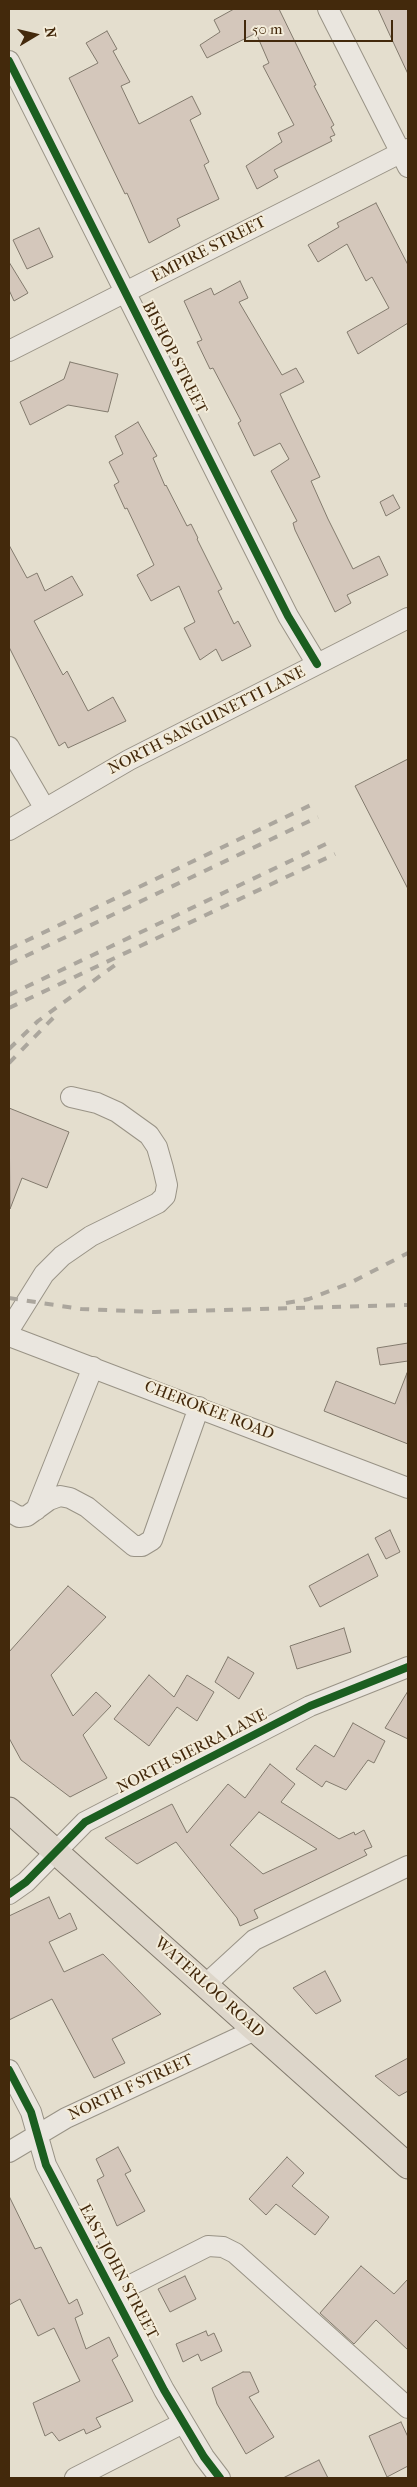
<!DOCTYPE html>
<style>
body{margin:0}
#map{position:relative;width:417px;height:2487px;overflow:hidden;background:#e4dece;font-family:"IM FELL French Canon",serif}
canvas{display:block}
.frame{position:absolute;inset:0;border:10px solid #43290c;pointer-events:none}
.north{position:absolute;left:10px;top:10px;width:50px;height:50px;-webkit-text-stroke:4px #f3ecda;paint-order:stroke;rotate:81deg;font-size:14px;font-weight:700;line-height:20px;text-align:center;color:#43290c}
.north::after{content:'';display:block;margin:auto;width:18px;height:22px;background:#43290c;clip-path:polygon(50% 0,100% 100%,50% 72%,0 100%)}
.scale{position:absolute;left:244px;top:20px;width:149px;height:22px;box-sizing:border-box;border:2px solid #43290c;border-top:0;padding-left:6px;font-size:15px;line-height:18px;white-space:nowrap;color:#43290c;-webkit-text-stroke:4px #f3ecda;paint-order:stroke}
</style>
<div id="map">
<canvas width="417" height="2487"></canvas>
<div class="frame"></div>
<div class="north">N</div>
<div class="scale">50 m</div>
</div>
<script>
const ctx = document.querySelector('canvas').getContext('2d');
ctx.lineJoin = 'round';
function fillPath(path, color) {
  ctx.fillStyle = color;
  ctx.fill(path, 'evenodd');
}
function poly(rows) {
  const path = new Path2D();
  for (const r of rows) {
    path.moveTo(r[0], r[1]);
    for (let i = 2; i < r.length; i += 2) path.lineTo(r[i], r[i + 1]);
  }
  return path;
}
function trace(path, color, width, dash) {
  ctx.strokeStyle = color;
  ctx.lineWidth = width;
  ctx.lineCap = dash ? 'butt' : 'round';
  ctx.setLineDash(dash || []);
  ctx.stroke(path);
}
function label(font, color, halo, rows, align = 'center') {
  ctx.font = font + ' "IM FELL French Canon",serif';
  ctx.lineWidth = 4;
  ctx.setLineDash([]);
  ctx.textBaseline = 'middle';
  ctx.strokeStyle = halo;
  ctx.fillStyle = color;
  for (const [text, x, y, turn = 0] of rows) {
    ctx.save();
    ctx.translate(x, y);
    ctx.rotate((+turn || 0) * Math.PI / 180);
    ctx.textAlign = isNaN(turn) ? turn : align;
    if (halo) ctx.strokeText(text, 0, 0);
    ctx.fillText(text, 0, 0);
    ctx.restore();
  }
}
const building = poly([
 [234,9,279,9,316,85,314,86,334,125,331,127,335,135,330,137,332,141,274,170,278,177,257,189,246,166,282,142,278,133,294,125,263,66,269,63,256,33,207,58,200,45,220,32,214,20,234,9],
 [378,9,408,9,408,74,388,31,378,9],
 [107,31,117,49,113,51,130,82,121,86,139,124,192,96,201,114,190,120,209,162,204,165,219,199,177,219,180,226,149,243,127,193,125,194,69,78,98,63,86,43,107,31],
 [376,203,408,265,408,323,358,354,347,332,389,308,372,277,366,281,347,244,318,262,308,245,339,227,337,223,376,203],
 [39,228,53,257,27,269,13,240,39,228],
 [9,262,28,293,14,301,9,290,9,262],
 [240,281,248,298,239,302,282,375,296,368,304,382,280,394,320,477,311,481,328,519,353,569,379,556,388,575,347,595,351,603,335,612,295,530,293,523,297,521,271,471,289,459,280,443,254,456,238,423,241,421,213,368,210,369,197,342,202,340,184,301,211,288,214,295,240,281],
 [70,362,118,374,108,412,68,405,30,425,20,402,64,379,70,362],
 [138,422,157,456,153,458,165,486,166,485,187,526,191,524,198,538,197,539,222,589,218,591,234,624,238,621,251,646,222,661,216,649,200,660,184,628,195,622,179,586,151,601,137,575,154,565,127,508,125,509,114,485,119,482,109,462,123,454,115,436,138,422],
 [393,495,400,508,386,516,380,502,393,495],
 [9,545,27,578,37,573,45,591,72,576,83,595,34,621,63,675,67,671,88,711,113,697,126,721,68,748,65,742,59,746,9,647,9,545],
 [408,759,408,889,355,786,408,759],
 [9,1108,69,1132,47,1188,22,1178,10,1209,9,1108],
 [408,1343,408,1361,380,1365,377,1348,408,1343],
 [407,1373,408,1444,324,1411,336,1381,395,1404,407,1373],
 [390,1530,400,1552,386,1559,375,1538,390,1530],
 [368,1554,378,1576,320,1607,309,1586,368,1554],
 [68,1586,106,1617,51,1675,73,1716,96,1692,111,1706,83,1735,107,1778,70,1797,21,1760,9,1738,9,1652,68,1586],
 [344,1628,351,1652,297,1669,290,1646,344,1628],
 [228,1657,254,1673,239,1699,215,1682,228,1657],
 [149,1675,174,1697,187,1675,214,1692,197,1721,177,1707,149,1746,114,1719,149,1675],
 [408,1691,408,1739,385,1728,408,1691],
 [353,1723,385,1741,374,1763,368,1760,346,1790,326,1781,322,1787,296,1769,315,1745,334,1757,353,1723],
 [270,1764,295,1784,281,1802,339,1839,354,1832,355,1835,364,1830,372,1847,364,1850,367,1855,254,1910,258,1918,240,1926,237,1918,176,1842,137,1864,105,1838,172,1804,187,1833,228,1784,245,1798,270,1764],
 [259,1812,317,1849,263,1874,230,1845,259,1812],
 [49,1897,59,1919,70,1913,77,1929,49,1942,64,1972,103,1954,161,2014,112,2039,125,2063,94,2078,52,1999,9,2020,9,1916,49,1897],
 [325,1971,341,2001,316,2014,293,1988,325,1971],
 [408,2058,408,2091,399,2096,375,2076,408,2058],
 [118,2147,131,2171,125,2174,145,2211,117,2226,97,2180,104,2176,96,2159,118,2147],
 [287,2157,304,2173,292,2186,329,2217,315,2235,276,2204,266,2215,249,2199,287,2157],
 [9,2196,35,2249,41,2247,69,2304,77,2299,83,2314,75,2318,86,2349,109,2337,118,2356,112,2360,133,2401,96,2418,101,2427,86,2434,84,2429,59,2441,52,2432,45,2436,33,2403,80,2381,54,2328,38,2336,20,2299,9,2305,9,2196],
 [361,2266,394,2294,408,2279,408,2350,376,2320,354,2344,320,2313,361,2266],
 [185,2276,196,2299,170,2312,158,2289,185,2276],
 [206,2331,208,2336,214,2333,222,2351,201,2361,198,2354,183,2362,176,2344,206,2331],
 [243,2372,250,2372,259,2392,249,2397,274,2437,246,2454,217,2404,212,2388,243,2372],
 [401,2422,408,2437,408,2466,387,2477,369,2436,401,2422],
 [319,2460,328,2478,283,2478,319,2460]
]);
const minor = poly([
 [328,9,408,167],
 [9,61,288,616,317,664],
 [9,351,408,149],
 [9,747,45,809],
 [9,830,129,760,408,618],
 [9,1330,44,1274,62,1256,91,1236,158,1203,165,1196,167,1185,163,1168,157,1147,149,1135,117,1112,97,1103,71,1097],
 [9,1336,408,1488],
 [36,1510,93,1367],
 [9,1511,19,1517,27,1516,49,1500,60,1496,70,1498,87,1507,134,1546,142,1546,152,1540,199,1407],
 [9,1894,26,1882,85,1822,310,1706,408,1667],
 [205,1985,254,1940,408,1866],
 [9,2070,31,2112,46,2165,164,2390,204,2457,220,2478],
 [9,2152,66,2118,255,2030],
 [115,2293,208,2246,223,2247,235,2253,408,2408],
 [75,2478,183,2423]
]);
const major = poly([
 [9,1810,408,2166]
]);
const rail = poly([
 [9,949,311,805],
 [9,964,318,817],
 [9,995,328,843],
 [9,1008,335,854],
 [9,1049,38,1021,118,963],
 [9,1063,57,1014],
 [9,1298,81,1309,155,1312,408,1305],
 [286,1303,309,1299,350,1283,408,1253]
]);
const cycleway = poly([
 [9,61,288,616,317,664],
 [9,1894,26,1882,85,1822,310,1706,408,1667],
 [9,2070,31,2112,46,2165,164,2390,204,2457,220,2478]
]);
const streetNames = [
 ["EMPIRE STREET",209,250,-27],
 ["BISHOP STREET",174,358,63],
 ["NORTH SANGUINETTI LANE",207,721,-27],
 ["CHEROKEE ROAD",209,1411,21],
 ["NORTH SIERRA LANE",192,1752,-27],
 ["WATERLOO ROAD",209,1988,42],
 ["NORTH F STREET",131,2088,-25],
 ["EAST JOHN STREET",118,2272,62]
];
fillPath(building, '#d4c7bb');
trace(building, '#827a6d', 1);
trace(minor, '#999386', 22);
trace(major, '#827a6d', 27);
trace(minor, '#eae6df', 20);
trace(major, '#ddd6ca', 25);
trace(rail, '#aba69d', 4, [9, 9]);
trace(cycleway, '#1b5e20', 8);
label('16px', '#43290c', '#f3ecda', streetNames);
</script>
